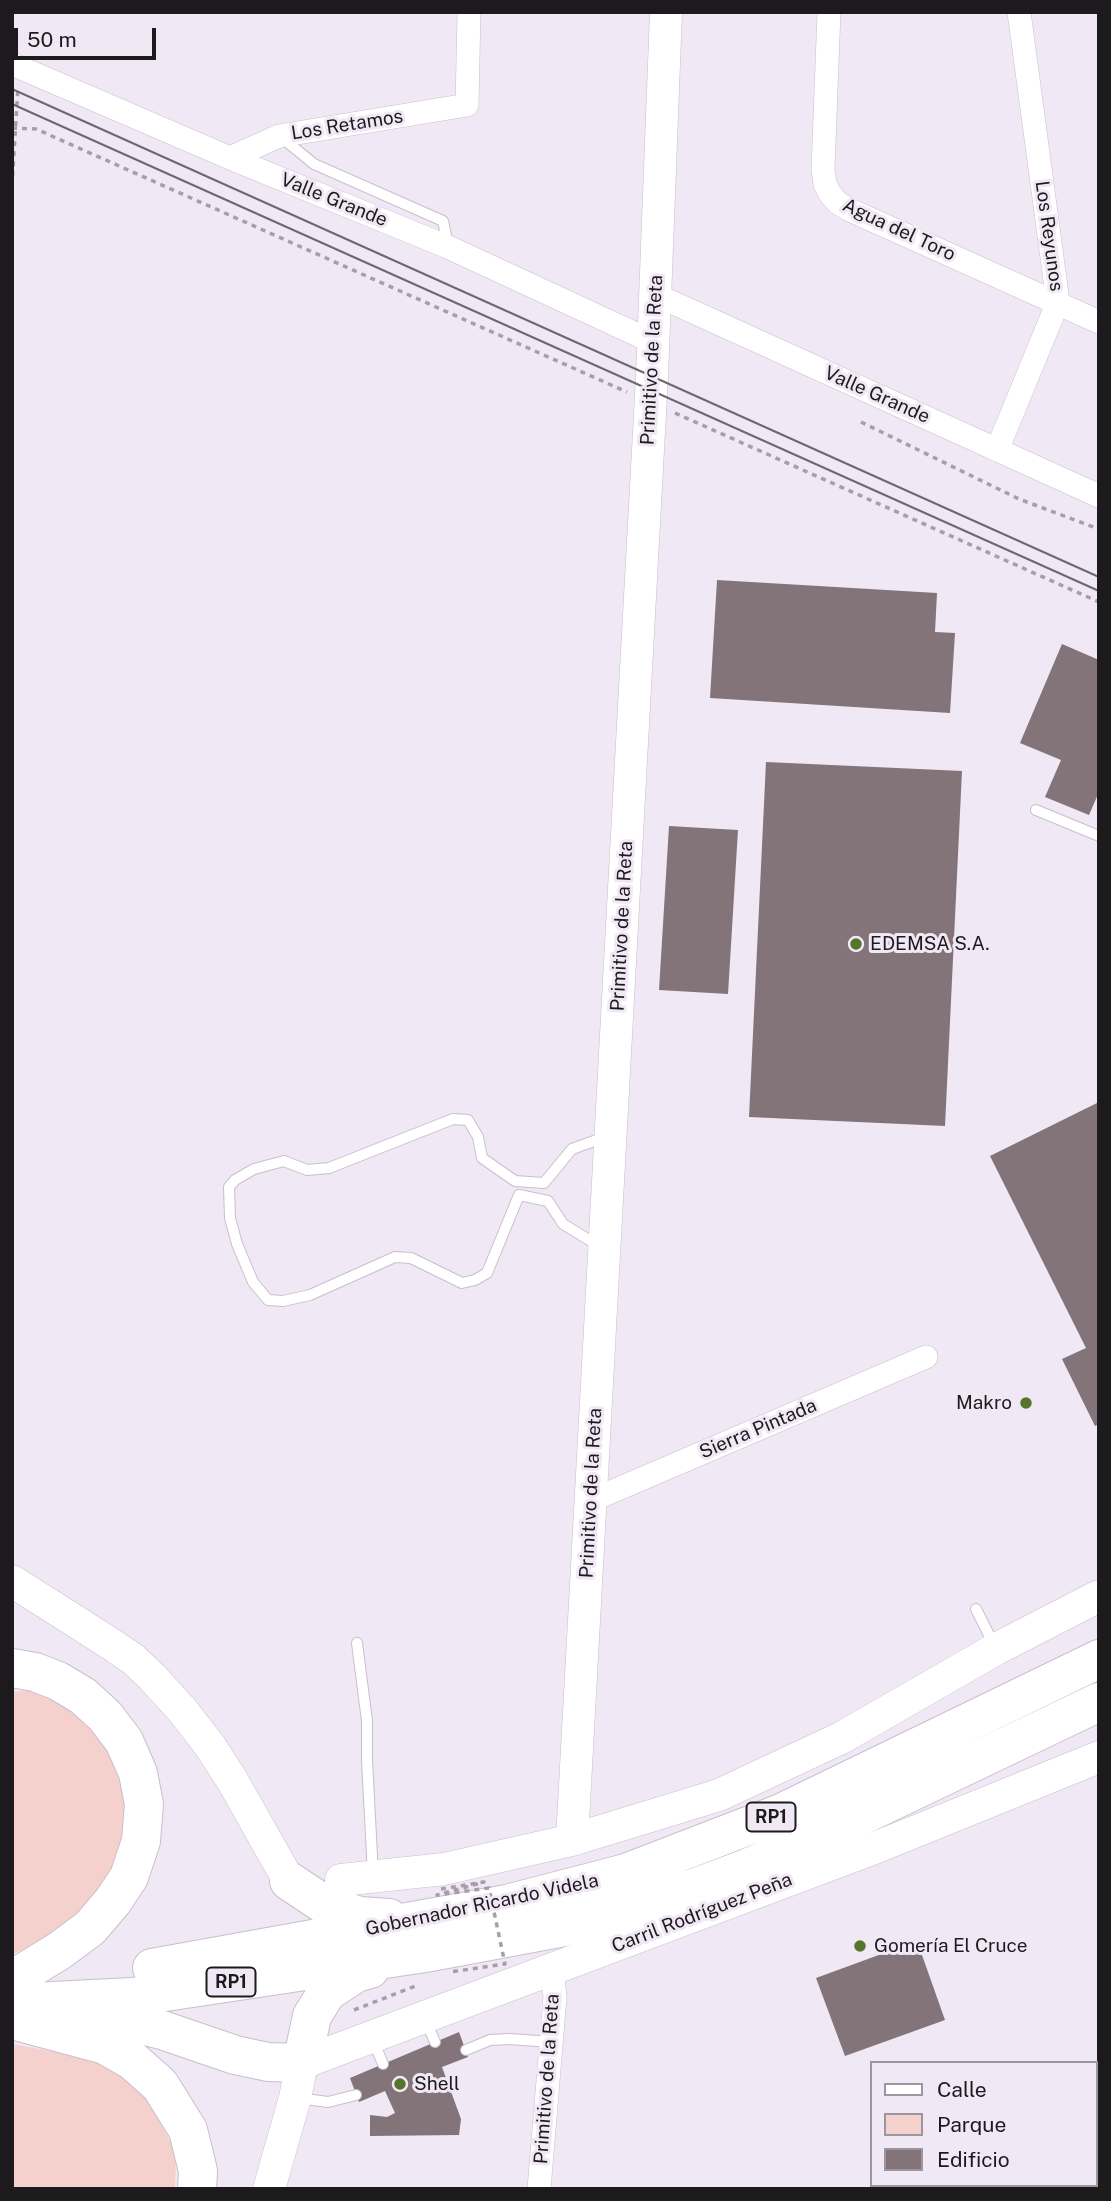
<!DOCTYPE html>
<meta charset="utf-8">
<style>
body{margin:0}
#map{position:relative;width:1111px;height:2201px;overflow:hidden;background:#f1e8f5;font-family:"Public Sans",sans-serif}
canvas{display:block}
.frame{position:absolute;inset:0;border:14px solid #1d1a1e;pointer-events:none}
.legend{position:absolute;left:870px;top:2061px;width:228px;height:126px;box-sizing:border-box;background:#f1e8f5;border:2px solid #9c969f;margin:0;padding:9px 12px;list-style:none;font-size:21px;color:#1d1a1e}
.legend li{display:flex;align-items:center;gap:14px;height:35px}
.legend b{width:35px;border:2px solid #9c969f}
.scale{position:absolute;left:14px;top:28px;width:142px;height:32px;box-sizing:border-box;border:4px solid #1d1a1e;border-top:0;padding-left:9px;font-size:21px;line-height:24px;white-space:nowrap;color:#1d1a1e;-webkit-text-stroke:5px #f1e8f5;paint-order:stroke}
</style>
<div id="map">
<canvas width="1111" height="2201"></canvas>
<div class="frame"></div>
<ul class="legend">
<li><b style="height:9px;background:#fff"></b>Calle</li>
<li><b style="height:19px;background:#f4d1cd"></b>Parque</li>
<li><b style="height:19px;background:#827479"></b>Edificio</li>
</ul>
<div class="scale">50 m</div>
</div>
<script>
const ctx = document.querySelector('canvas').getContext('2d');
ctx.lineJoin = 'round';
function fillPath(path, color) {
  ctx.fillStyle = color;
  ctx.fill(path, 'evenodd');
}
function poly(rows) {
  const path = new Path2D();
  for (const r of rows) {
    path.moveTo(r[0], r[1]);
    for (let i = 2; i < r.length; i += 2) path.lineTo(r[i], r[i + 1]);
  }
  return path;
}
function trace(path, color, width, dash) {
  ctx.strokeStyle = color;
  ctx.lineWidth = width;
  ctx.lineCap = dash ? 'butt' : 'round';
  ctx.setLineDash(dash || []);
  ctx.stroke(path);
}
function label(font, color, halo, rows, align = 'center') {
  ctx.font = font + ' "Public Sans",sans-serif';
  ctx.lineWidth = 6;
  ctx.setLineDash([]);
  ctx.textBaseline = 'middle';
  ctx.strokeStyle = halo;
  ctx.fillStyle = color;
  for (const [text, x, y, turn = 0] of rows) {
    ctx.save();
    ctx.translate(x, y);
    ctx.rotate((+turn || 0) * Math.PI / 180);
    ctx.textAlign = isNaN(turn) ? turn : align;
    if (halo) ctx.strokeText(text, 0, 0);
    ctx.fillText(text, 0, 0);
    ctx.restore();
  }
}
const green = poly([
 [38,1689,94,1721,130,1799,127,1839,105,1887,50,1939,12,1954,12,1692],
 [12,2044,109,2061,149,2102,176,2152,175,2189,12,2189]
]);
const building = poly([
 [717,580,937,593,935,632,955,633,950,713,710,698],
 [1062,644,1099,660,1099,792,1089,815,1045,797,1061,760,1020,743],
 [766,762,962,771,945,1126,749,1117],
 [669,826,738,830,728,994,659,990],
 [1099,1102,1099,1424,1095,1426,1062,1359,1086,1348,990,1156],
 [917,1941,945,2020,845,2056,816,1978],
 [459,2032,468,2057,442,2067,461,2119,459,2135,370,2136,370,2115,387,2117,395,2113,385,2091,359,2102,350,2078]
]);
const path = poly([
 [12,128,36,129,627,392],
 [12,186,18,87],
 [675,413,1099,602],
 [861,422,1019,499,1099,529],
 [354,2010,418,1985]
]);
const lane = poly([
 [281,137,314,164,443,221,448,245],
 [1036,810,1099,836],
 [599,1246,563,1224,548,1201,519,1195,487,1273,475,1280,462,1283,411,1258,395,1257,310,1295,283,1301,268,1300,253,1282,237,1244,230,1218,229,1187,235,1180,254,1169,284,1161,307,1170,329,1168,453,1119,468,1120,478,1137,482,1158,515,1181,544,1183,572,1149,608,1136],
 [976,1609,995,1647],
 [357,1643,367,1721,367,1760,373,1875],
 [425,2019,435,2042],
 [373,2040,383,2064],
 [466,2050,490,2040,510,2039,551,2042],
 [297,2098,328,2102,356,2095]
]);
const street = poly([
 [829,12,823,169,825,184,830,194,838,203,850,210,1099,322],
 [12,64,230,158,448,247,653,342],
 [230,158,279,136,467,105,469,12],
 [656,295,1099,496],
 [997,450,1058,302,1019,12],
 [590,1501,926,1357],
 [539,2189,555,1997,552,1970]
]);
const secondary = poly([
 [12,1581,111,1644,133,1659,152,1677,183,1711,210,1746,232,1780,289,1881],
 [572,1840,652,377,666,12],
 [341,1880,444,1869,572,1840,719,1795,841,1738,996,1649,1099,1596],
 [269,2189,295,2098,302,2063,877,1847,1099,1757]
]);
const highway = poly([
 [12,1668,35,1672,58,1681,83,1696,105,1716,124,1741,138,1773,144,1804,141,1841,129,1877,113,1901,90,1928,59,1951,23,1973,12,1977],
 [289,1881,322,1903,359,1916,389,1918],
 [152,1968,507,1904,626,1873,779,1814,1099,1659],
 [12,2003,132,1997,425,1953,575,1925,691,1889,747,1868,798,1846,1099,1702],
 [86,2011,162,2030,235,2055,268,2062,302,2063,312,2016,327,1992,356,1973,370,1969],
 [12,2020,105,2045,133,2061,160,2085,188,2130,198,2171,197,2189]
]);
const tram = poly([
 [12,89,1099,577],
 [12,104,1099,591]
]);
const pathBridge = poly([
 [441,1889,484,1882,437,1895,489,1888,505,1964,450,1972]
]);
const markers = [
 [856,944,7,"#54752c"],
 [1026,1403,7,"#54752c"],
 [860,1946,7,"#54752c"],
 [400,2084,7,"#54752c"]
];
const shields = [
 [771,1817,49],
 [231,1982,49]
];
const shieldNames = [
 ["RP1",771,1817],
 ["RP1",231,1982]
];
const streetNames = [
 ["Los Retamos",347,125,-9],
 ["Valle Grande",334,200,22],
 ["Agua del Toro",899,230,25],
 ["Los Reyunos",1049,236,82],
 ["Primitivo de la Reta",652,360,-87],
 ["Valle Grande",877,395,24],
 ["Primitivo de la Reta",622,926,-87],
 ["Sierra Pintada",758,1429,-23],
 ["Primitivo de la Reta",591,1493,-87],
 ["Gobernador Ricardo Videla",482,1905,-12],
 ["Carril Rodríguez Peña",702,1913,-21],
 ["Primitivo de la Reta",547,2079,-86]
];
const poiNames = [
 ["EDEMSA S.A.",870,944],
 ["Makro",1012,1403,"right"],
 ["Gomería El Cruce",874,1946],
 ["Shell",414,2084]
];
fillPath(green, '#f4d1cd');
fillPath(building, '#827479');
trace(lane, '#c8bfcc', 12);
trace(street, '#c8bfcc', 24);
trace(secondary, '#c8bfcc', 33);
trace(highway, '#c8bfcc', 40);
trace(path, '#a69fa9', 3.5, [5, 5]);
trace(lane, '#fff', 10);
trace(street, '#fff', 23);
trace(secondary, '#fff', 32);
trace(highway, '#fff', 38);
trace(tram, '#6d686f', 2);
trace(pathBridge, '#a69fa9', 3.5, [5, 5]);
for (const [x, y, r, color] of markers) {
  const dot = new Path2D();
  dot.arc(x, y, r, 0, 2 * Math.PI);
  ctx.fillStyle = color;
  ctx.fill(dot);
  trace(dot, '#f1e8f5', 2.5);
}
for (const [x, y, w] of shields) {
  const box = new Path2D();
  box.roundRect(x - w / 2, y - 14.5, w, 29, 5);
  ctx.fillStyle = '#f1e8f5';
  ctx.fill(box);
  trace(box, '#1d1a1e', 2);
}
label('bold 18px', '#1d1a1e', null, shieldNames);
label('19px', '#1d1a1e', '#f1e8f5', streetNames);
label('19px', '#1d1a1e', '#f1e8f5', poiNames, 'left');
</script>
